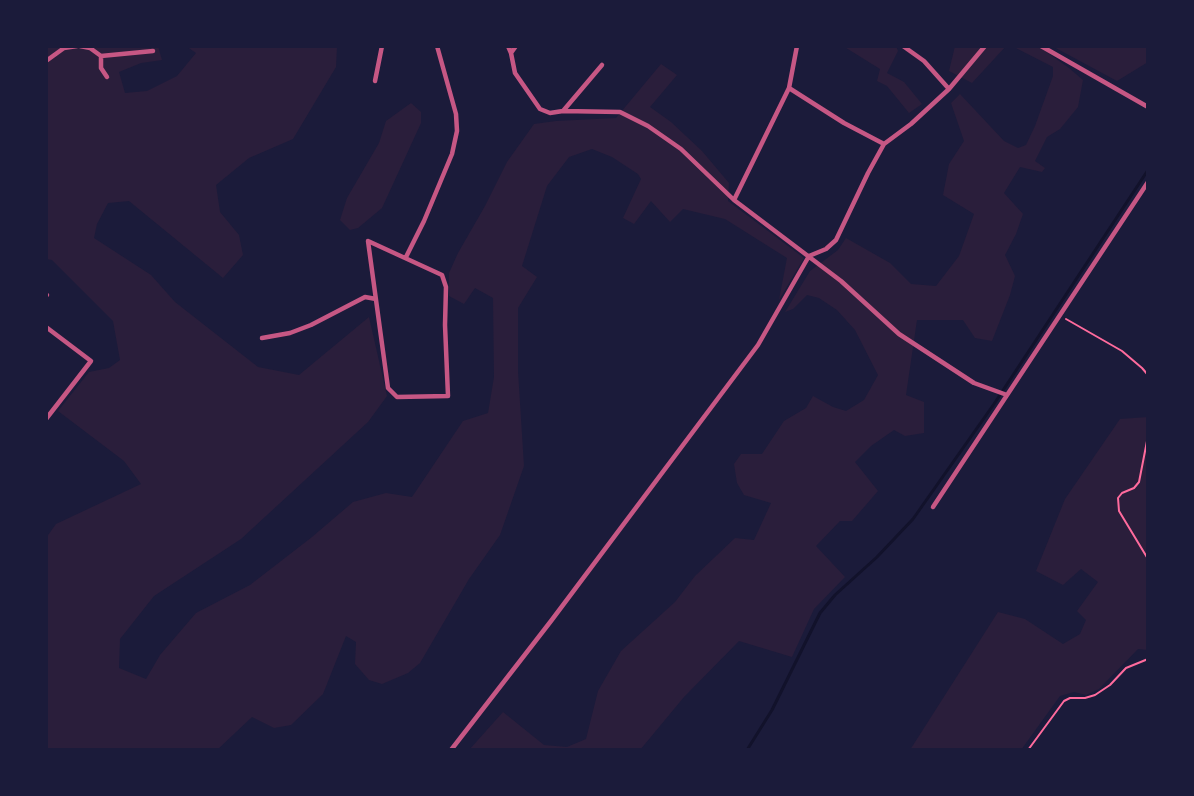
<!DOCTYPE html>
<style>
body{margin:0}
#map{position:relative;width:1194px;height:796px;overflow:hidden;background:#1b1b3a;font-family:Karla,sans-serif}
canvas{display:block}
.frame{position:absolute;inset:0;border:48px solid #1b1b3a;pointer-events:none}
</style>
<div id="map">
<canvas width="1194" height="796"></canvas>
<div class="frame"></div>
</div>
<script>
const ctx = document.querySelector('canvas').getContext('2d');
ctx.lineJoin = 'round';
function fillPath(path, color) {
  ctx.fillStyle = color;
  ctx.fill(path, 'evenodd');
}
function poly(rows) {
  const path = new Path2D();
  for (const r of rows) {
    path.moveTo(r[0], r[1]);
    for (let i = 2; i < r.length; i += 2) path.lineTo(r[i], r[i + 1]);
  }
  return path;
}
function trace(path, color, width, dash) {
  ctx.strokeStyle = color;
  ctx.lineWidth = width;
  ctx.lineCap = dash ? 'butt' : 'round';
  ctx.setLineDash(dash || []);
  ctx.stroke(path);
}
const green = poly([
 [46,46,158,46,162,60,141,63,119,72,125,93,147,91,177,76,196,53,186,46,337,46,336,67,293,139,249,158,216,185,220,212,239,235,243,255,223,278,129,201,108,203,97,224,94,238,151,275,175,302,258,367,299,375,369,317,387,396,368,422,241,539,154,596,120,639,119,668,146,679,160,655,196,613,250,585,312,537,353,502,386,493,412,497,463,421,488,413,494,377,493,298,475,288,464,304,449,296,449,273,458,253,485,206,507,162,534,124,556,121,616,118,661,64,677,75,650,107,671,122,702,151,729,183,728,201,804,258,779,300,787,258,725,219,683,209,670,222,651,201,634,224,623,218,641,179,638,174,612,157,592,149,569,157,547,186,522,266,537,277,518,308,518,371,524,466,500,535,469,579,420,663,408,673,382,684,369,680,355,664,356,642,346,636,323,694,291,725,274,728,252,717,217,750,46,750,46,538,56,524,141,484,124,461,58,411,89,372,109,368,120,360,113,321,52,260,46,259],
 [843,46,896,46,898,51,887,73,904,82,922,104,909,113,887,86,877,81,880,69],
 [955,46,1006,46,972,83,949,71],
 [1012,46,1038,46,1069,68,1083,80,1078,107,1060,129,1047,137,1035,161,1045,168,1042,172,1020,167,1004,193,1023,214,1016,234,1005,255,1015,276,1010,295,992,341,975,338,963,320,917,320,906,395,924,402,924,433,905,436,894,430,871,446,855,462,878,491,852,521,840,521,816,546,845,577,814,609,792,657,739,641,684,697,640,750,469,750,503,712,544,745,567,747,586,739,598,691,621,651,675,602,695,576,735,538,754,540,771,503,744,495,737,483,734,464,741,454,762,454,784,421,806,408,813,396,833,407,846,411,864,400,878,375,855,330,837,310,819,298,807,295,793,309,785,312,810,271,838,250,846,238,890,263,911,284,936,286,959,256,974,214,943,195,949,164,964,141,951,103,960,94,1004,141,1018,148,1026,145,1035,126,1053,76,1053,67],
 [1052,46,1148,46,1148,62,1117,81],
 [411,103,421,112,421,123,382,208,358,228,350,230,340,220,347,198,379,143,386,121],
 [1148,417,1148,650,1138,649,1099,689,1086,695,1074,692,1060,696,1021,750,910,750,998,612,1025,619,1063,644,1080,634,1086,620,1077,611,1098,582,1081,569,1063,585,1036,571,1065,499,1120,419]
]);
const stream = poly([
 [747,750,772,710,820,613,835,595,877,557,913,519,994,404,1148,170]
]);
const path = poly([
 [1066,319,1122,351,1142,368,1148,375],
 [1148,436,1139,482,1134,488,1122,493,1118,498,1119,511,1148,559],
 [1028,750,1064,701,1070,698,1085,698,1095,695,1110,685,1126,668,1148,659]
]);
const minor = poly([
 [80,46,90,48,101,56,153,51],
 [508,46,511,53,515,73,540,109,550,113,563,111,602,65],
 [797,46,789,88,844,123,884,144],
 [903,46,924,61,949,89],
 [1041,46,1148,107],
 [511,53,516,46],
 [101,56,101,68,107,77],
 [46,61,64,48,77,46],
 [375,81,382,46],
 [563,111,620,112,648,126,681,149,734,200,841,281,899,334,974,383,1007,395],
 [734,200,789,88],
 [368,241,442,275,446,287,445,325,448,396,397,397,388,388,368,241],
 [406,257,424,221,452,154,457,131,456,114,437,46],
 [46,296,47,295],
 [46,327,91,361,46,419],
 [262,338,290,333,311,325,365,297,376,299],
 [933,507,1148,182],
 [451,750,551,621,758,345,809,256,826,249,836,240,868,173,884,144,911,124,949,89,985,46]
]);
fillPath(green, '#2a1e3b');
trace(stream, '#12122b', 3);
trace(path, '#ff6b9d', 2);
trace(minor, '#c65784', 4.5);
</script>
